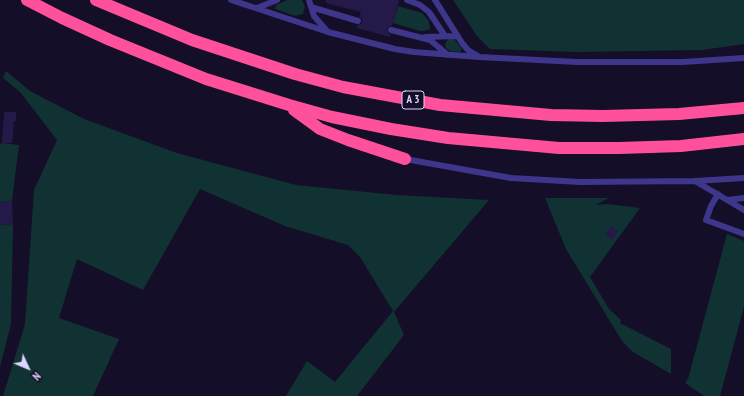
<!DOCTYPE html>
<style>
body{margin:0}
#map{position:relative;width:744px;height:396px;overflow:hidden;background:#140e28;font-family:"PT Sans Narrow",sans-serif}
canvas{display:block}
.north{position:absolute;left:8px;top:348px;width:40px;height:40px;-webkit-text-stroke:3px #140e28;paint-order:stroke;rotate:134deg;font-size:11px;font-weight:700;line-height:16px;text-align:center;color:#dbd5ff}
.north::after{content:'';display:block;margin:auto;width:14px;height:18px;background:#dbd5ff;clip-path:polygon(50% 0,100% 100%,50% 72%,0 100%)}
</style>
<div id="map">
<canvas width="744" height="396"></canvas>
<div class="north">N</div>
</div>
<script>
const ctx = document.querySelector('canvas').getContext('2d');
ctx.lineJoin = 'round';
function fillPath(path, color) {
  ctx.fillStyle = color;
  ctx.fill(path, 'evenodd');
}
function poly(rows) {
  const path = new Path2D();
  for (const r of rows) {
    path.moveTo(r[0], r[1]);
    for (let i = 2; i < r.length; i += 2) path.lineTo(r[i], r[i + 1]);
  }
  return path;
}
function trace(path, color, width, dash) {
  ctx.strokeStyle = color;
  ctx.lineWidth = width;
  ctx.lineCap = dash ? 'butt' : 'round';
  ctx.setLineDash(dash || []);
  ctx.stroke(path);
}
function label(font, color, halo, rows, align = 'center') {
  ctx.font = font + ' "PT Sans Narrow",sans-serif';
  ctx.lineWidth = 3;
  ctx.setLineDash([]);
  ctx.textBaseline = 'middle';
  ctx.strokeStyle = halo;
  ctx.fillStyle = color;
  for (const [text, x, y, turn = 0] of rows) {
    ctx.save();
    ctx.translate(x, y);
    ctx.rotate((+turn || 0) * Math.PI / 180);
    ctx.textAlign = isNaN(turn) ? turn : align;
    if (halo) ctx.strokeText(text, 0, 0);
    ctx.fillText(text, 0, 0);
    ctx.restore();
  }
}
const green = poly([
 [287,0,302,0,305,6,303,14,295,16,275,9,276,5],
 [453,0,744,0,744,44,702,50,577,52,490,49,477,36],
 [398,6,422,13,428,20,430,27,430,29,424,31,420,31,393,23],
 [448,39,454,39,462,49,460,52,450,51,446,48,445,44],
 [6,71,30,91,84,119,177,153,296,185,397,195,489,200,394,312,404,335,357,396,286,396,307,361,335,382,393,311,360,257,348,245,285,226,200,189,143,290,77,259,59,318,119,339,93,396,3,396,25,324,34,190,57,140,20,92,3,78],
 [2,143,19,145,12,201,0,202,0,145],
 [545,198,609,198,595,205,608,204,640,208,590,277,609,309,621,320,620,323,671,349,671,374,633,352,622,341,566,249],
 [0,207,1,225,13,224,11,324,0,367],
 [727,234,744,241,744,307,720,396,704,396,685,383,688,379]
]);
const building = poly([
 [326,0,399,0,392,26,388,27,387,29,388,33,390,34,390,37,357,28,357,25,361,24,362,22,362,18,359,17,361,12,326,3],
 [4,112,16,112,16,121,14,121,12,143,2,143],
 [12,201,13,224,0,225,0,202],
 [611,226,618,231,612,240,605,235]
]);
const lane = poly([
 [231,0,328,32,395,49,414,52,479,57,577,62,683,62,744,58],
 [309,0,314,16,327,31],
 [407,0,420,5,429,12,445,36],
 [435,0,462,43,468,50,478,56],
 [311,7,358,21],
 [257,8,277,0],
 [391,30,430,40,448,55],
 [425,37,458,36],
 [405,159,511,178,580,182,695,181,744,178],
 [695,181,744,210],
 [718,194,711,206,706,220,744,234],
 [728,200,744,198]
]);
const highway = poly([
 [27,0,62,18,110,40,206,79,289,105,332,117,391,129,448,138,559,148,619,148,681,146,744,139],
 [96,0,192,40,295,74,343,87,440,105,551,115,603,116,679,114,744,108],
 [294,110,320,129,348,140,405,159]
]);
const shields = [
 [413,100,22]
];
const shieldNames = [
 ["A 3",413,100]
];
fillPath(green, '#113232');
fillPath(building, '#25194a');
trace(lane, '#3d368a', 6);
trace(highway, '#ff509c', 12);
for (const [x, y, w] of shields) {
  const box = new Path2D();
  box.roundRect(x - w / 2, y - 9, w, 18, 3);
  ctx.fillStyle = '#140e28';
  ctx.fill(box);
  trace(box, '#dbd5ff', 1);
}
label('bold 11px', '#dbd5ff', null, shieldNames);
</script>
